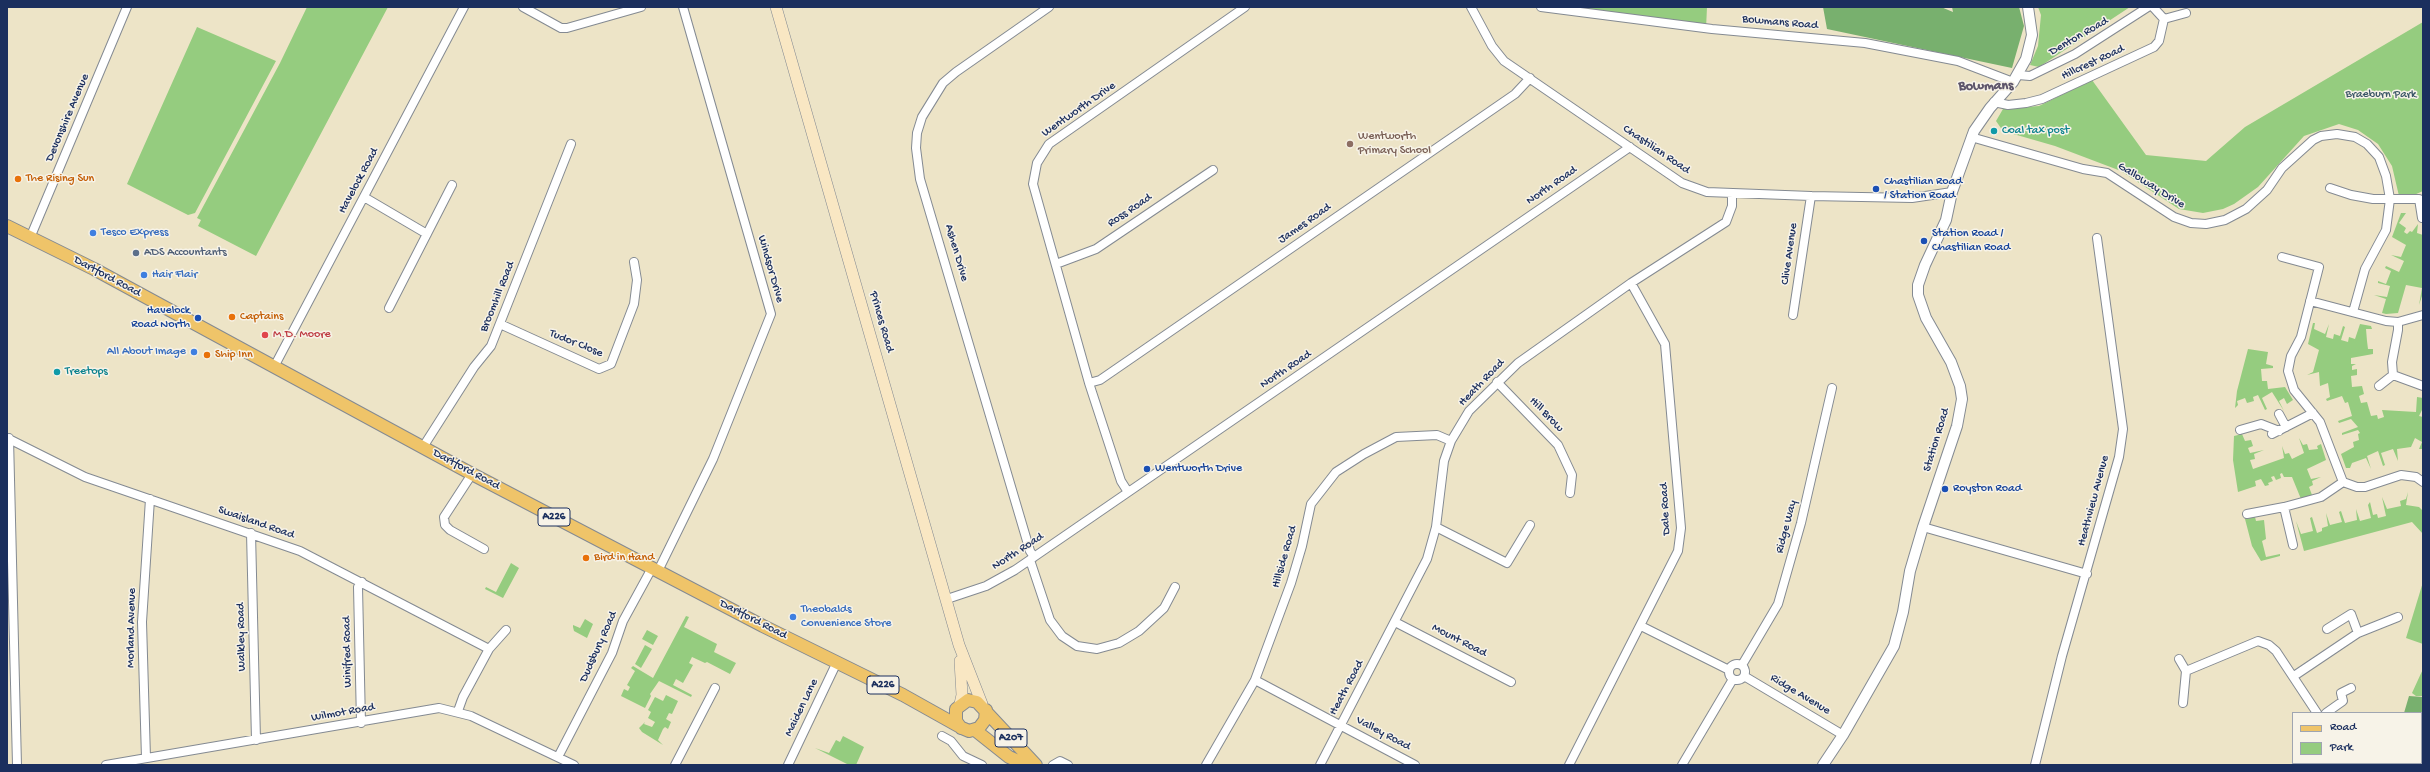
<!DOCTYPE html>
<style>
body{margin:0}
#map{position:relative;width:2430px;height:772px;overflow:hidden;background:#ede4c7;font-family:"Gochi Hand",sans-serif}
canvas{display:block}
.frame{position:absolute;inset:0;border:8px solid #1b2f5e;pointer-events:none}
.legend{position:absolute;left:2292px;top:712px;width:130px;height:52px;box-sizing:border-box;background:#f7f3e8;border:1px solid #9fa5b1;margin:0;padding:5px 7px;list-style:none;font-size:12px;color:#1b2f5e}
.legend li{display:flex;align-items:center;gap:8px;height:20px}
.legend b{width:20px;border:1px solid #9fa5b1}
</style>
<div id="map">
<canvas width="2430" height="772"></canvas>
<div class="frame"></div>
<ul class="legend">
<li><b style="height:5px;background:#efc469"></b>Road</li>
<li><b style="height:11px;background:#95cc7f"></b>Park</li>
</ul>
</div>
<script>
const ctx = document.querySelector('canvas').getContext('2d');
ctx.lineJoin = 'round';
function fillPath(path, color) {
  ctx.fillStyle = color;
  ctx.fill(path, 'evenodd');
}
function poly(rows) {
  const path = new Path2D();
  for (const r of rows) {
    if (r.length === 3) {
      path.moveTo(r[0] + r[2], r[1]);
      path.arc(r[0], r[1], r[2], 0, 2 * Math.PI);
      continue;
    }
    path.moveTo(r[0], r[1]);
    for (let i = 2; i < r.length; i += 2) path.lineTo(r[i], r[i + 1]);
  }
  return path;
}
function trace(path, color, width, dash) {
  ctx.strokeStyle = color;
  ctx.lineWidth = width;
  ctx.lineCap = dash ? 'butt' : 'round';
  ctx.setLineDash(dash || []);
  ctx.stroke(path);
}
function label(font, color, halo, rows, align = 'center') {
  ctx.font = font + ' "Gochi Hand",sans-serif';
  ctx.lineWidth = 3;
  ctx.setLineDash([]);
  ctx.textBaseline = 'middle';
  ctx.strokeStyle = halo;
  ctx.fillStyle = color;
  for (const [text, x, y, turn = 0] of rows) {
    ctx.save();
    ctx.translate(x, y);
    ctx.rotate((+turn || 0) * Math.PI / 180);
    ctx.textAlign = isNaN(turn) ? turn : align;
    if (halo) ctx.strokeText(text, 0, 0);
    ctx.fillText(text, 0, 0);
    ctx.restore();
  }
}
const green = poly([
 [307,7,388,7,256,256,198,226,201,220,197,218,280,63],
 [1564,7,1707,7,1706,29],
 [2038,7,2130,7,2039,67,2030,65,2038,46,2041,15],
 [2423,22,2423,191,2414,195,2399,196,2392,166,2378,144,2358,130,2339,124,2304,136,2258,187,2234,204,2223,209,2203,213,2179,209,2121,171,2055,146,2003,131,1996,121,2003,109,2039,106,2092,80,2146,155,2206,161,2245,127],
 [197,27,276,61,195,213,188,215,127,184],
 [2401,213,2406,213,2399,223,2406,228,2404,232,2407,234,2410,231,2412,232,2418,224,2417,233,2423,235,2423,293,2419,305,2422,288,2406,285,2398,313,2386,314,2382,313,2386,299,2374,295,2387,297,2390,286,2378,283,2378,281,2386,284,2391,271,2385,268,2386,266,2399,272,2404,261,2391,255,2401,257,2406,245,2392,237],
 [2313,323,2315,323,2314,329,2325,334,2329,324,2326,337,2333,339,2334,334,2340,336,2343,326,2345,327,2341,340,2348,342,2349,337,2355,339,2360,324,2371,326,2372,329,2366,329,2367,341,2368,349,2373,349,2373,354,2351,358,2351,364,2356,364,2352,366,2352,370,2357,369,2357,375,2351,376,2352,387,2362,386,2364,394,2359,396,2361,403,2367,402,2371,416,2377,415,2378,419,2384,417,2382,410,2416,412,2417,397,2423,398,2423,408,2419,416,2423,417,2423,449,2419,449,2422,442,2415,438,2411,447,2397,449,2398,461,2393,449,2381,453,2385,465,2383,466,2378,451,2367,456,2371,469,2366,458,2352,463,2350,468,2346,468,2341,454,2354,447,2353,442,2359,440,2358,434,2360,433,2358,430,2342,435,2342,433,2358,427,2351,419,2339,423,2338,421,2352,416,2348,402,2345,403,2342,396,2327,401,2326,399,2330,397,2328,383,2320,386,2319,372,2307,375,2313,372,2319,350,2308,344],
 [2248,349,2268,352,2266,364,2273,366,2273,368,2261,369,2262,381,2267,381,2268,389,2285,387,2293,400,2287,404,2284,398,2279,401,2284,411,2272,392,2262,398,2267,409,2265,410,2258,395,2253,397,2254,401,2247,403,2245,398,2237,401,2238,405,2235,408,2237,391],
 [2242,434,2245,441,2251,440,2253,446,2248,448,2250,453,2264,450,2254,454,2255,459,2250,460,2253,469,2284,458,2282,446,2285,454,2289,453,2292,459,2304,453,2299,438,2303,445,2307,444,2309,450,2318,449,2317,446,2321,444,2326,460,2307,469,2311,479,2321,477,2312,481,2313,485,2309,487,2312,495,2301,499,2292,477,2284,477,2282,473,2280,474,2281,478,2276,480,2274,476,2271,477,2273,481,2268,483,2269,485,2265,486,2261,479,2255,481,2256,486,2238,492,2233,460,2234,436],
 [2408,492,2406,505,2419,507,2423,511,2423,534,2412,522,2304,551,2296,521,2301,534,2313,531,2310,518,2312,517,2317,533,2322,531,2322,528,2328,526,2326,513,2330,525,2342,522,2339,512,2341,511,2345,523,2357,520,2356,509,2360,521,2371,518,2368,505,2370,502,2373,515,2377,514,2378,518,2386,516,2382,497,2387,509,2401,506,2400,501,2406,499],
 [2255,517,2256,521,2264,520,2266,539,2262,541,2266,557,2280,554,2280,556,2261,561,2252,546,2245,519],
 [511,563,519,568,503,598,485,589,486,587,496,592],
 [2423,582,2422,590,2423,644,2406,638],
 [686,616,689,617,684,627,717,644,714,652,736,663,730,674,707,662,705,663,692,657,689,663,693,665,683,683,676,679,673,685,692,695,691,697,659,681,650,694,651,696,645,708,621,696,624,689,628,691,630,687,627,685,635,671,631,668,633,666,653,678],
 [585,619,593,624,587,638,574,631,573,627,573,625,580,628],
 [647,630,658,636,653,645,642,639],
 [645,645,652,649,641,668,635,664],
 [2423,669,2423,696,2416,696,2412,693],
 [666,695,678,701,672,714,669,713,666,719,671,722,668,729,665,727,663,729,658,740,663,745,642,732,639,728,645,722,644,724,652,727,655,722,648,718,651,712,648,710,655,697,663,701],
 [843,736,864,747,856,765,849,765,815,748,829,753,836,740,840,742]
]);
const forest = poly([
 [1823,7,1941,7,1953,12,1952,7,2019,7,2024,26,2012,68,1827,29],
 [2409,696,2423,697,2423,748,2421,748,2421,713,2404,713]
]);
const minor = poly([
 [523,7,561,28,567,28,641,7],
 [1471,7,1492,46,1504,61,1682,183,1707,192,1811,196,1912,198,1952,192],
 [1541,7,1712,29,1865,43,1958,61,2013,82],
 [2153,7,2164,19],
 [2164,19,2186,13],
 [2018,75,2030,76,2075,54,2148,7],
 [1994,102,2008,105,2026,103,2042,99,2154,47,2159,41,2164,19],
 [1971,137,2083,169,2107,173,2174,217,2191,223,2206,224,2225,220,2246,209,2267,190,2282,168,2313,140,2321,136,2337,134,2355,137,2367,144,2379,157,2386,176,2390,199,2386,230,2365,269,2353,312],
 [2330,188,2351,195,2373,199,2419,199,2422,218],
 [364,197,427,234],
 [30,238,127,7],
 [2282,257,2319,267,2301,337,2291,356,2288,371,2294,390,2320,422,2343,482,2357,487,2365,487,2401,475,2416,477,2423,482],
 [1056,264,1096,249,1213,170],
 [2310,301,2386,321,2398,322,2423,315],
 [389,308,452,185],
 [1793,315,1811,196],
 [500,324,599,369,611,364,634,304,637,280,634,262],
 [274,367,464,7],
 [2393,375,2423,386],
 [1497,382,1558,445,1572,475,1570,493],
 [1089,383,1100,380,1515,94,1530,78],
 [2379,386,2393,375,2392,362,2398,330,2398,322],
 [2279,414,2286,427],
 [2240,430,2261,424,2279,431],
 [2272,434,2313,413],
 [7,438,85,477,300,551,489,649],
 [9,438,17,765],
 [423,447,474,367,491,346,571,144],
 [472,474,444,517,445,525,450,530,484,549],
 [1128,492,1121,481,1089,383,1033,184,1037,163,1049,144,1245,7],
 [2247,514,2284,507],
 [1436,527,1507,563,1530,525],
 [1923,527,2087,574],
 [251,533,256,740],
 [2293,545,2284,507,2321,497,2343,482],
 [1034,557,1030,551,920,179,916,148,917,133,922,117,943,83,956,72,1049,7],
 [1030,560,1050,620,1062,636,1077,646,1097,649,1119,643,1139,631,1164,608,1175,587],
 [658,571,713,459,771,314,683,7],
 [947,599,986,586,1015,570,1630,147],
 [1395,622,1511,682],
 [1641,626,1729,670],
 [2327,629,2351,614,2358,633],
 [2179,659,2186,671],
 [1737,672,8],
 [1742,665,1778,604,1801,523,1832,388],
 [1744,676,1843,735],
 [2294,676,2358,633,2398,617],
 [1255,680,1415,765],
 [2183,703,2186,671,2258,641,2269,645,2276,651,2317,713],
 [458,711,463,697,489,649,506,630],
 [2326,713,2343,701,2341,693,2351,688],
 [361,723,358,587,362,582],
 [942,736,951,741,963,756,982,765],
 [558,757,612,653,623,621,652,568],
 [146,758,142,622,150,499],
 [2337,763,2337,765],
 [106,765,439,708,471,716,574,765],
 [675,765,715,688],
 [788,765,837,662],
 [1053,765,1060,761,1068,765],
 [1206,765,1255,680,1291,583,1302,546,1311,504,1336,472,1364,454,1396,437,1437,435,1451,441],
 [1320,765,1427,559,1436,527,1444,461,1451,441,1469,411,1518,363,1631,283,1726,222,1732,206,1732,193],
 [1569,765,1678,551,1681,528,1665,344,1631,283],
 [1682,765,1733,679],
 [2035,765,2062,656,2119,457,2123,429,2097,238]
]);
const tertiary = poly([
 [1823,765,1843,735,1894,646,1903,612,1910,571,1923,527,1957,426,1962,399,1960,386,1951,362,1926,318,1918,295,1918,285,1925,265,1946,220,1952,192,1974,131,1990,108,2013,82,2026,59,2032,35,2028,7]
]);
const secondary = poly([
 [776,7,959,645,982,704],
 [960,704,962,695,960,661]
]);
const primary = poly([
 [7,226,94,269,472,474,763,626,903,695,962,728,969,731,979,728,985,720,986,710],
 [961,728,956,721,956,709,968,700,977,702,1036,765],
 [975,730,1009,757,1027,765]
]);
const markers = [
 [1994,131,4,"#0f9aa8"],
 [1350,144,4,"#8d6e63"],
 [18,179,4,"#e8710a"],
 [1876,189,4,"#1a4fb4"],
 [93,233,4,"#3f7fe0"],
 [1924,241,4,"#1a4fb4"],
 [136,253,4,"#5c6f8a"],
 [144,275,4,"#3f7fe0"],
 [232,317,4,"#e8710a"],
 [198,318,4,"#1a4fb4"],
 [265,335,4,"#e0444e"],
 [194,352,4,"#3f7fe0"],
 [207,355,4,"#e8710a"],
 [57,372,4,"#0f9aa8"],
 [1147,469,4,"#1a4fb4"],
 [1945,489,4,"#1a4fb4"],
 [586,558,4,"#e8710a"],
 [793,617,4,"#3f7fe0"]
];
const shields = [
 [554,517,32],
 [883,685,32],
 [1011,738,32]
];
const shieldNames = [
 ["A226",554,517],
 ["A226",883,685],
 ["A207",1011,738]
];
const streetNames = [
 ["Bowmans Road",1780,23,5],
 ["Denton Road",2079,37,-30],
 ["Hillcrest Road",2093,63,-25],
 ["Wentworth Drive",1079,110,-35],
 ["Devonshire Avenue",68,118,-67],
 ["Chastilian Road",1656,150,34],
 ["Havelock Road",359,181,-62],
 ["North Road",1552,186,-35],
 ["Galloway Drive",2151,186,32],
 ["Ross Road",1130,211,-34],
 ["James Road",1305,224,-35],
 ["Ashen Drive",956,253,74],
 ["Clive Avenue",1790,254,-82],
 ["Windsor Drive",770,269,74],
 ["Dartford Road",107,277,28],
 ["Broomhill Road",498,297,-68],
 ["Princes Road",881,322,74],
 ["Tudor Close",576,344,22],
 ["North Road",1286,370,-34],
 ["Heath Road",1482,383,-46],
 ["Hill Brow",1546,415,46],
 ["Station Road",1937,440,-73],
 ["Dartford Road",466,470,28],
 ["Heathview Avenue",2094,501,-75],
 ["Dale Road",1666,509,-93],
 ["Swaisland Road",256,523,19],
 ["Ridge Way",1787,527,-75],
 ["North Road",1018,552,-33],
 ["Hillside Road",1285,557,-74],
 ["Dartford Road",753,620,27],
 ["Morland Avenue",132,628,-89],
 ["Walkley Road",242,637,-91],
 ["Mount Road",1459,641,27],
 ["Dudsbury Road",599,647,-66],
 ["Winifred Road",348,652,-91],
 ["Heath Road",1347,688,-62],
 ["Ridge Avenue",1800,695,31],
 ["Maiden Lane",802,708,-64],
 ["Wilmot Road",343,713,-10],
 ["Valley Road",1383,734,28]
];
const parkNames = [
 ["Braeburn Park",2381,95]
];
const cultureNames = [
 ["Coal tax post",2002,131],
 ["Treetops",65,372]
];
const educationNames = [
 ["Wentworth",1358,137],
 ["Primary School",1358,151]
];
const foodNames = [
 ["The Rising Sun",26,179],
 ["Captains",240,317],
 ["Ship Inn",215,355],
 ["Bird in Hand",594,558]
];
const transitNames = [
 ["Chastilian Road",1884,182],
 ["/ Station Road",1884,196],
 ["Station Road /",1932,234],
 ["Chastilian Road",1932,248],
 ["Havelock",190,311,"right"],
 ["Road North",190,325,"right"],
 ["Wentworth Drive",1155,469],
 ["Royston Road",1953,489]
];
const shopNames = [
 ["Tesco Express",101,233],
 ["Hair Flair",152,275],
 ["All About Image",186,352,"right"],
 ["Theobalds",801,610],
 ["Convenience Store",801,624]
];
const serviceNames = [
 ["ADS Accountants",144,253]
];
const healthNames = [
 ["M.D. Moore",273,335]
];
const quarterNames = [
 ["Bowmans",1986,87]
];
fillPath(green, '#95cc7f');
fillPath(forest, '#78b06e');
trace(minor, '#848a92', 10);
trace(tertiary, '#848a92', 12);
trace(secondary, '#848a92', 12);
trace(primary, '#848a92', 14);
trace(minor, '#fff', 8);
trace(tertiary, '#fff', 10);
trace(secondary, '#f9e7c3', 11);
trace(primary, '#efc469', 12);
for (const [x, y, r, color] of markers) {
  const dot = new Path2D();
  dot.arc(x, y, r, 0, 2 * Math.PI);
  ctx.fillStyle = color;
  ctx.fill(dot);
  trace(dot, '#f7f3e8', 1.5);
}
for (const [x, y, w] of shields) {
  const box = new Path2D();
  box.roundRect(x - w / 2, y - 9, w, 18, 3);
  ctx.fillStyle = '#f7f3e8';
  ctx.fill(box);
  trace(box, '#1b2f5e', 1);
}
label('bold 11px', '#1b2f5e', null, shieldNames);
label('12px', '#1b2f5e', '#f7f3e8', streetNames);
label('12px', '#3a5666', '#f7f3e8', parkNames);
label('12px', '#0d838f', '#f7f3e8', cultureNames, 'left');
label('12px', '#785e54', '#f7f3e8', educationNames, 'left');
label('12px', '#c56008', '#f7f3e8', foodNames, 'left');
label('12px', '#164399', '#f7f3e8', transitNames, 'left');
label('12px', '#366cbe', '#f7f3e8', shopNames, 'left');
label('12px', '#4e5e75', '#f7f3e8', serviceNames, 'left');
label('12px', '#be3a42', '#f7f3e8', healthNames, 'left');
label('bold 14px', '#5e566b', '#f7f3e8', quarterNames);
</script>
